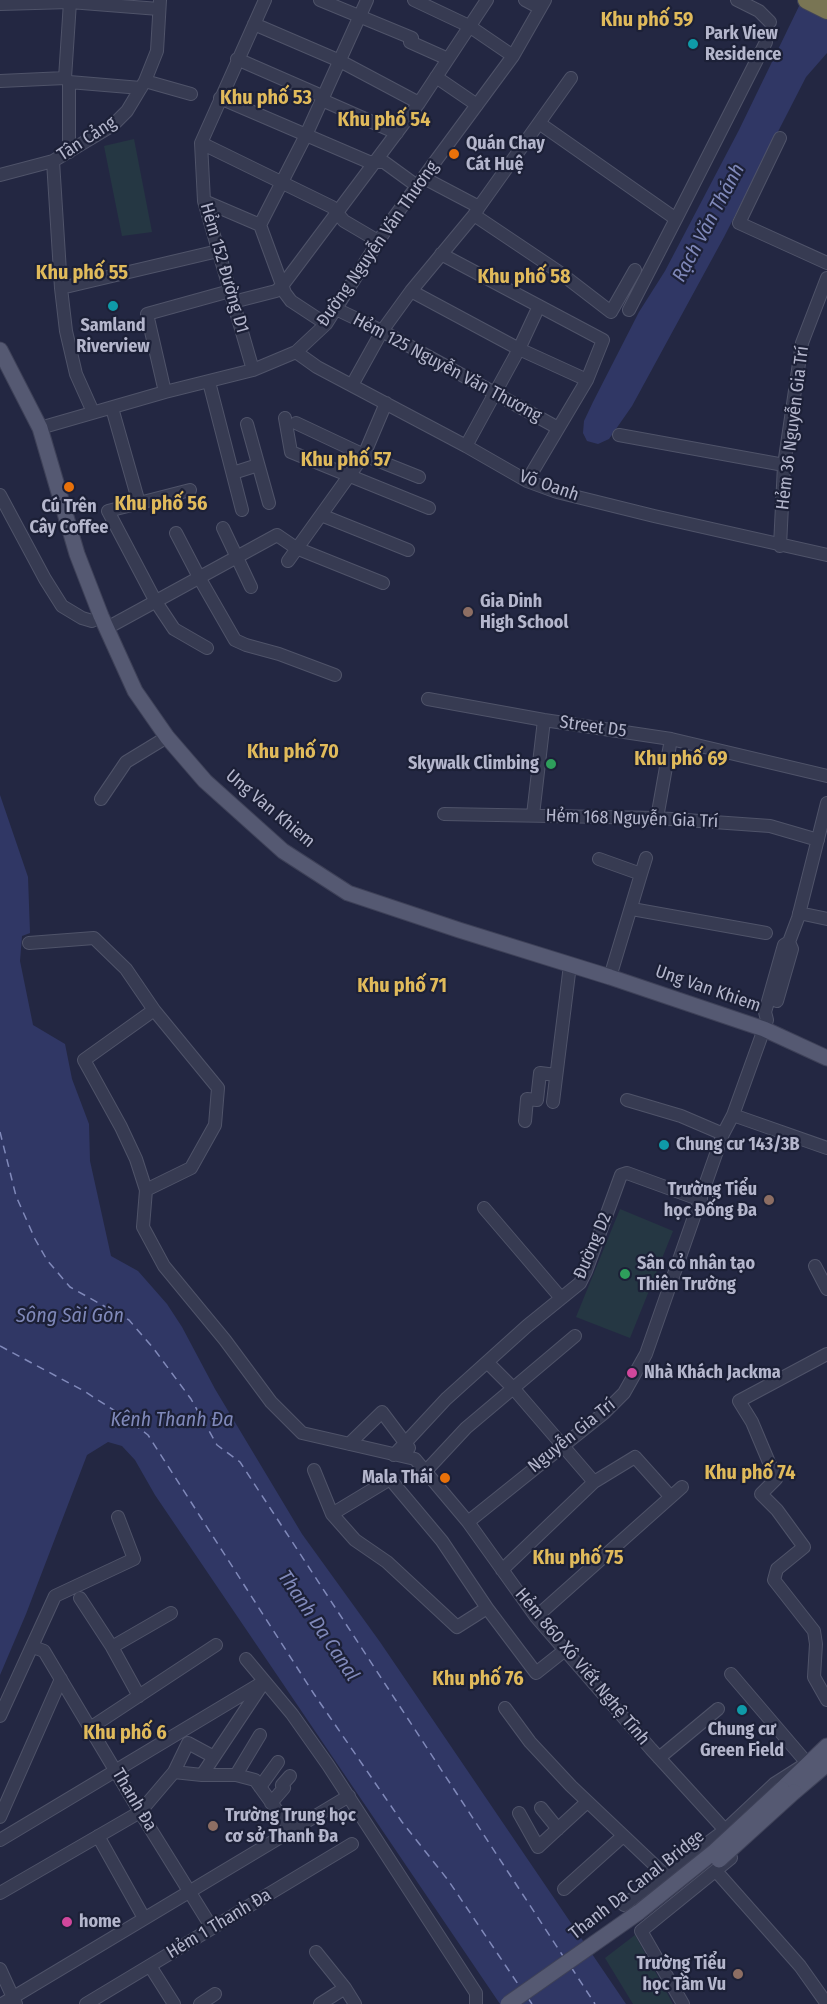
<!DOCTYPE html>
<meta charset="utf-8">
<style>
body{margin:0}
canvas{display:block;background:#232742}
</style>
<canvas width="827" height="2004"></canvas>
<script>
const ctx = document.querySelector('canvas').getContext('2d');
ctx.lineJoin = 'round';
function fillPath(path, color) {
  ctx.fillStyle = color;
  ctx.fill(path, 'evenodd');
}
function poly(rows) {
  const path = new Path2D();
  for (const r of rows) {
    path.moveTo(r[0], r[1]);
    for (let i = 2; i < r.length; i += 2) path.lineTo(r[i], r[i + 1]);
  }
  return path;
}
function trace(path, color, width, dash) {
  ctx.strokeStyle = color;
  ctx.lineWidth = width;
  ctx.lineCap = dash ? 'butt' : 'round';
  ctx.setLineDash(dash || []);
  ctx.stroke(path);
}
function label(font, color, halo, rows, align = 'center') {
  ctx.font = font + ' "Fira Sans Condensed",sans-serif';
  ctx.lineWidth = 4.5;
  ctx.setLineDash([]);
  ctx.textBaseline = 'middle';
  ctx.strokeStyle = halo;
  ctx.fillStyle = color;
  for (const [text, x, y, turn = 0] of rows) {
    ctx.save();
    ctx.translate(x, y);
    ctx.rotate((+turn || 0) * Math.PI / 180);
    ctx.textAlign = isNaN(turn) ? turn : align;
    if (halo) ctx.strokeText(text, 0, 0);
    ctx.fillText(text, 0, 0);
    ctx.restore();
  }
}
const green = poly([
 [134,139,152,232,122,236,104,146],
 [620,1209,673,1231,630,1338,576,1317],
 [635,1935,673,2004,633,2004,605,1958]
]);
const water = poly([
 [802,0,827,0,827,53,806,77,724,237,632,406,609,439,598,444,587,441,583,433,584,421,593,402,639,312,665,271,739,130],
 [0,795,28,877,30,933,22,936,20,961,33,1025,65,1044,72,1079,89,1124,90,1161,111,1256,138,1271,167,1304,182,1327,215,1389,302,1534,380,1642,626,2004,500,2004,155,1495,135,1460,122,1446,108,1442,87,1455,26,1614,0,1675]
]);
const ferry = poly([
 [0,1132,16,1196,35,1239,47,1260,70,1287,129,1320,154,1349,191,1399,217,1445,240,1462,563,1956],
 [0,1346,84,1391,123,1416,148,1435,314,1694,402,1822,448,1880,520,1987],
 [571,1967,595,2004],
 [528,1998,532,2004]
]);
const minor = poly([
 [320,0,412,38,410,42,448,59],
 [414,0,469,26,513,56],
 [525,0,540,8],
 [737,0,759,11,770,22],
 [0,4,70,2,159,9],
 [254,24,340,61,419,103],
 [237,59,324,97],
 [436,77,477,105],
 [65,78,70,2],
 [0,81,65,78,69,82,141,88],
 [145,81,191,94],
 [220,98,369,162,384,162,417,186],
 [322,100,397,133],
 [539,123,676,219,766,42],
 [780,138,739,223,827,263],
 [201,143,332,207,344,221,378,241],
 [69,152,69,82],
 [53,161,61,288],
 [0,175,53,161,113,125,127,111,145,81,157,51,160,0],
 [424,178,479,207,474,215,559,272,611,312,635,270],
 [204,201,260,225,285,293,291,301,326,324],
 [479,207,571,78],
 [260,225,306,135,367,0],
 [441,254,603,340,587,380,527,481],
 [411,291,519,349,587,380],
 [233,302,276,291,282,286,419,103,487,0],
 [336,309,382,331,558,428],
 [629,310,676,219],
 [296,352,317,367,466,446,527,481,557,492,654,516,827,555],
 [253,370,204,201,201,143,265,0],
 [209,382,242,510],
 [352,385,382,331,411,291,474,215],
 [165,392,147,314,230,291],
 [112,408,139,503],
 [93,412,76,374,66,331,61,288,218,251],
 [285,418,291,452,429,508],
 [296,423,364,455,419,477],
 [247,424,269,503],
 [40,428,165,392,253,370,296,352,326,324,392,220,513,56,545,0],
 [619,435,784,465],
 [466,446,519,349,539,306],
 [233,473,258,465],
 [190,490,108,511,156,602,174,629,207,648],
 [0,495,45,579,62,606,82,618,92,621,101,616],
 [321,515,408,550],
 [223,528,251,587],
 [176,533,200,579,235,640,246,645,279,654,335,675],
 [780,546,784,465,802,343,827,278],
 [288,561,364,455,386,403],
 [107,628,277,535,296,548,383,583],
 [428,699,544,720,671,739,827,776],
 [101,799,126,762,167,737],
 [444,814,657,818,770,826,818,840],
 [533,815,544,720],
 [657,818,671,739],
 [599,859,641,874,610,977],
 [641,874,646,858],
 [632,909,766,933],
 [799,913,827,919],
 [29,943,94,938,126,969,154,1010,84,1060,121,1127,136,1159,146,1190,143,1227,164,1266,225,1340,271,1402,302,1433,415,1459,468,1522,536,1617,651,1749,725,1830],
 [777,1001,792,949,789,942],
 [627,1100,681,1116,723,1134],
 [553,1102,570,965],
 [733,1115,827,1148],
 [525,1121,527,1099,537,1100,540,1073,556,1075],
 [146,1190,191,1168,215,1125,218,1088,154,1010],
 [484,1208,561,1298],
 [815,1266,827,1289],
 [827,1354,739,1401,752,1422,776,1479,761,1494,777,1510,804,1547,777,1569,774,1580,814,1631,816,1644,814,1677,827,1700],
 [487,1362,514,1389,594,1482],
 [349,1444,382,1412,409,1448],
 [394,1455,446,1399,527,1326,580,1283,586,1271,621,1175,627,1173,701,1200],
 [314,1470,332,1514,355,1540,387,1562,457,1627,487,1608,536,1673,565,1650],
 [425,1472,466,1428,575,1336],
 [332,1514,390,1479,442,1541,487,1608],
 [468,1522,604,1413,624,1393,646,1354,723,1134,733,1115,764,1029,767,1020,765,1012,784,945,789,942,798,918,827,803],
 [502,1570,594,1482,635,1457,670,1496],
 [80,1598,112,1647,139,1696],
 [536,1617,682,1487],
 [33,1647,44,1651,140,1812,212,1928],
 [112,1647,171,1613],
 [246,1659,292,1714,328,1765,476,1993,476,2004],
 [505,1708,530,1742,571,1786,665,1875],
 [0,1716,55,1596,134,1559,118,1517],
 [90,1728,216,1645],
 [659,1758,718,1709],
 [174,1772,188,1743,214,1757],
 [202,1775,236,1775,255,1780,292,1831],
 [236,1775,260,1735],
 [260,1787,278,1762],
 [271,1803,284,1788,282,1785,290,1776],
 [541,1808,558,1829],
 [519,1813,538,1847,587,1802],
 [0,1817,61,1679],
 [98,1836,144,1918],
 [0,1840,260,1684],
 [716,1871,800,1966,827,2004],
 [564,1889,623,1836],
 [0,1893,140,1812,174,1772,202,1775,264,1682],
 [624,1905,725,1830,774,1784,807,1763,731,1674],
 [316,1952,345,1988],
 [150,1966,174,2004],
 [0,1969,16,2004],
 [2,2004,349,1796],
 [86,2004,352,1844],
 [200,2004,215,1994],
 [320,2004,345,1988,355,2004],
 [683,2004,641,1931,731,1858]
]);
const major = poly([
 [0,350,40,428,77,554,101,616,135,691,167,737,205,781,283,851,348,893,459,930,610,977,764,1029,827,1058],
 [782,1789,827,1746],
 [794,1792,827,1764]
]);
const highway = poly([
 [807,0,827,10]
]);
const majorBridge = poly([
 [719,1860,794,1792],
 [508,2004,639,1912,715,1851,782,1789]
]);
const markers = [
 [693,44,6,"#0f9aa8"],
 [454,154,6,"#e8710a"],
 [113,306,6,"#0f9aa8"],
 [69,487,6,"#e8710a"],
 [468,612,6,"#8d6e63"],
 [551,764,6,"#2e9e5b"],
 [664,1145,6,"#0f9aa8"],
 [769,1200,6,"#8d6e63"],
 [625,1274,6,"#2e9e5b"],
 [632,1373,6,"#d1479c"],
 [445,1478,6,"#e8710a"],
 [742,1710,6,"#0f9aa8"],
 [213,1826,6,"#8d6e63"],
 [67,1922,6,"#d1479c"],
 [738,1974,6,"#8d6e63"]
];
const poiNames = [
 ["Park View",705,34],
 ["Residence",705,55],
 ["Quán Chay",466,144],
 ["Cát Huệ",466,165],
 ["Samland",113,326,"center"],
 ["Riverview",113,347,"center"],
 ["Cú Trên",69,507,"center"],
 ["Cây Coffee",69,528,"center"],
 ["Gia Dinh",480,602],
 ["High School",480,623],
 ["Skywalk Climbing",539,764,"right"],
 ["Chung cư 143/3B",676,1145],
 ["Trường Tiểu",757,1190,"right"],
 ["học Đống Đa",757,1211,"right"],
 ["Sân cỏ nhân tạo",637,1264],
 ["Thiên Trường",637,1285],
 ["Nhà Khách Jackma",644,1373],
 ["Mala Thái",433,1478,"right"],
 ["Chung cư",742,1730,"center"],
 ["Green Field",742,1751,"center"],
 ["Trường Trung học",225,1816],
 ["cơ sở Thanh Đa",225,1837],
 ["home",79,1922],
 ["Trường Tiểu",726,1964,"right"],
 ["học Tầm Vu",726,1985,"right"]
];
const streetNames = [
 ["Tân Cảng",87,139,-33],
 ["Đường Nguyễn Văn Thương",378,244,-55],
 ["Hẻm 152 Đường D1",224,268,74],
 ["Hẻm 125 Nguyễn Văn Thương",447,368,28],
 ["Hẻm 36 Nguyễn Gia Trí",793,428,-83],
 ["Võ Oanh",549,486,19],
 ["Street D5",593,727,8],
 ["Ung Van Khiem",270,809,40],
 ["Hẻm 168 Nguyễn Gia Trí",632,819,2],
 ["Ung Van Khiem",708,989,19],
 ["Đường D2",593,1246,-67],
 ["Nguyễn Gia Trí",572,1436,-39],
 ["Hẻm 860 Xô Viết Nghệ Tĩnh",582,1667,50],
 ["Thanh Đa",134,1800,59],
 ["Thanh Da Canal Bridge",637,1885,-38],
 ["Hẻm 1 Thanh Đa",219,1924,-31]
];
const neighbourhoodNames = [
 ["Khu phố 59",647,20],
 ["Khu phố 53",266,98],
 ["Khu phố 54",384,120],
 ["Khu phố 55",82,273],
 ["Khu phố 58",524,277],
 ["Khu phố 57",346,460],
 ["Khu phố 56",161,504],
 ["Khu phố 70",293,752],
 ["Khu phố 69",681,759],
 ["Khu phố 71",402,986],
 ["Khu phố 74",750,1473],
 ["Khu phố 75",578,1558],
 ["Khu phố 76",478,1679],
 ["Khu phố 6",125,1733]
];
const waterNames = [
 ["Rạch Văn Thánh",709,223,-62],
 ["Sông Sài Gòn",70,1316],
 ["Kênh Thanh Đa",172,1420],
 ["Thanh Da Canal",318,1626,56]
];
fillPath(green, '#253743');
fillPath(water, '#303765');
trace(ferry, '#8089ba', 1.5, [8, 6]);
trace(minor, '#4f5369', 14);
trace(major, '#3e4158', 17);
trace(highway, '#3f4359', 20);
trace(minor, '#373b52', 12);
trace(major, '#555972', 15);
trace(highway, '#797554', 18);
trace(majorBridge, '#3e4158', 17, []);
trace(majorBridge, '#555972', 15);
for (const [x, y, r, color] of markers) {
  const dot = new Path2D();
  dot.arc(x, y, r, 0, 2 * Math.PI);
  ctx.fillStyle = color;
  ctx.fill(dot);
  trace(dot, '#1c2037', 2);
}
label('bold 18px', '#b4b6cc', '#1c2037', poiNames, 'left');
label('18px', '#b4b6cc', '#1c2037', streetNames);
label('bold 20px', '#e0ba5b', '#1c2037', neighbourhoodNames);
label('italic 20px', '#8089ba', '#1c2037', waterNames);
</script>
